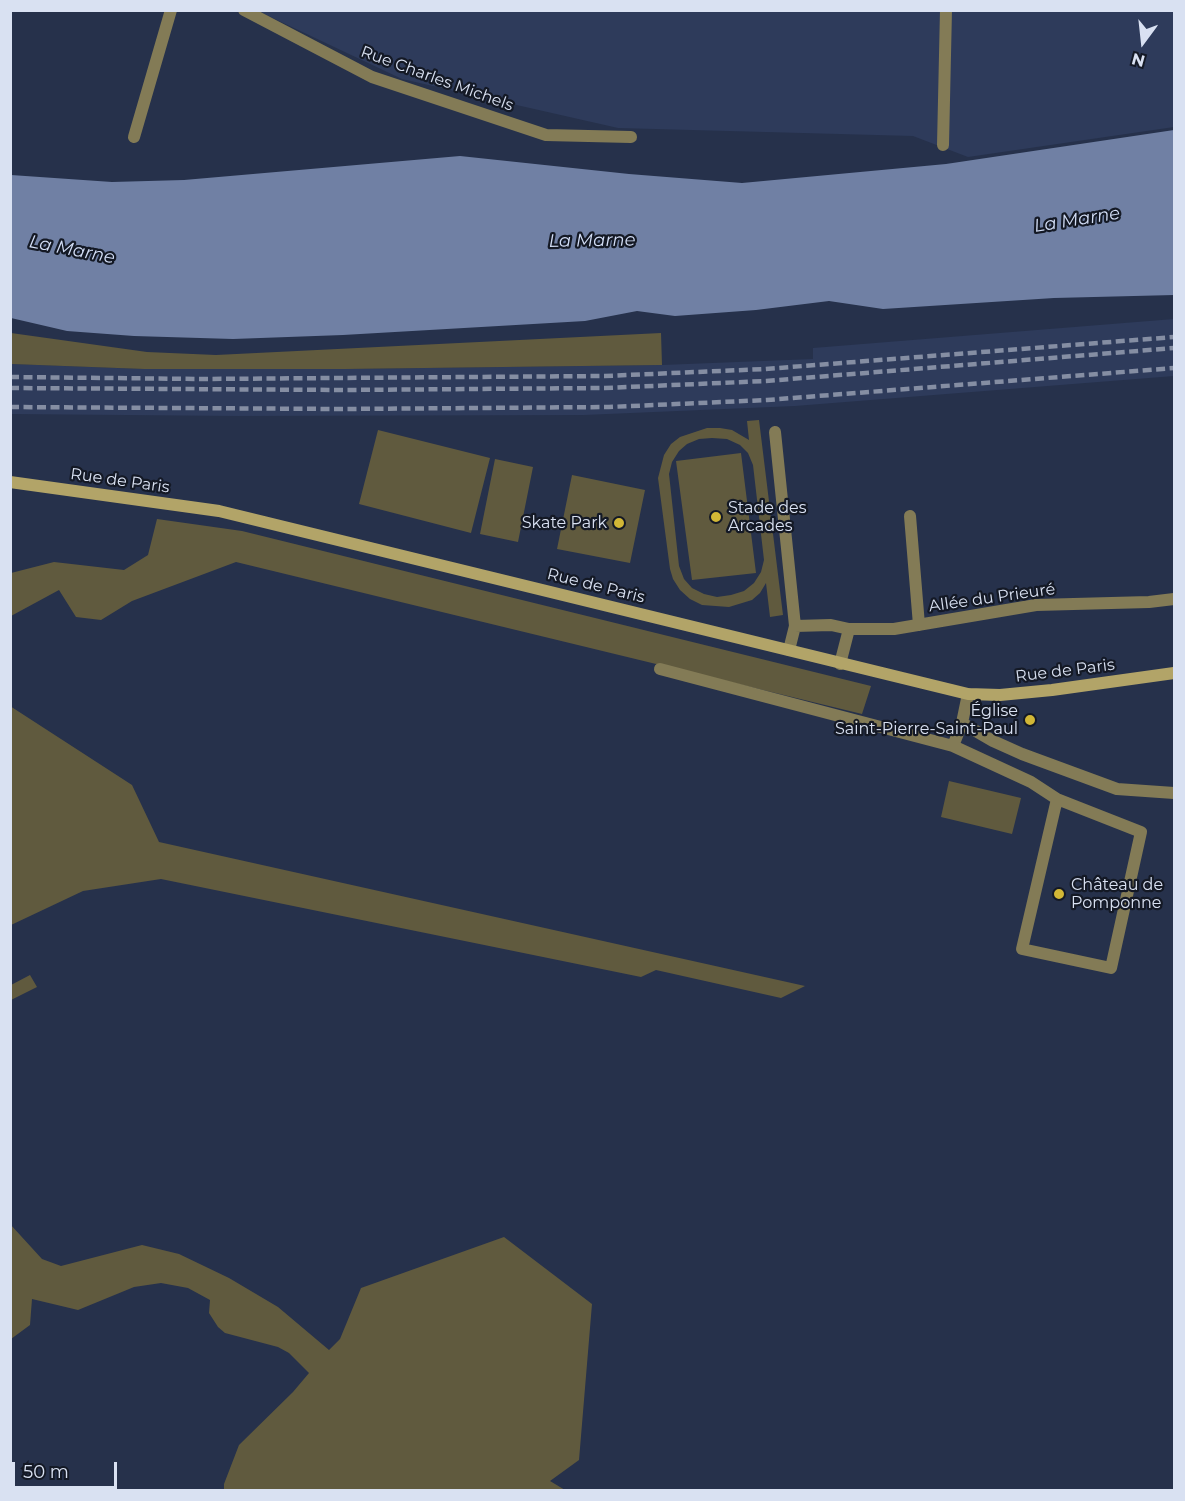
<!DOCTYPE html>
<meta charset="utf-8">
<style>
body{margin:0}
#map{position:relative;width:1185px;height:1501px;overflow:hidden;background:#26314b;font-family:Montserrat,sans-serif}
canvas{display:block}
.frame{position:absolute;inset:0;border:12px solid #d9e1f2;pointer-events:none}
.north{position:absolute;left:1113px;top:12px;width:60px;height:60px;-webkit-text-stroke:4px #141925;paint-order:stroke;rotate:195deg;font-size:16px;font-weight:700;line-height:24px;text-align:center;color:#d9e1f2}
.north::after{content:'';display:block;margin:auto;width:21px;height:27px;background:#d9e1f2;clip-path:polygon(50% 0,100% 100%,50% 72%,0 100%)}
.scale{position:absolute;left:12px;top:1462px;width:105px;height:27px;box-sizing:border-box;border:3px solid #d9e1f2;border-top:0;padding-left:8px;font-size:18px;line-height:21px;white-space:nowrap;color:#d9e1f2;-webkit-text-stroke:4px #141925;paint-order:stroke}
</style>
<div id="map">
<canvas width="1185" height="1501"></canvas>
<div class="frame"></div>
<div class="north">N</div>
<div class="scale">50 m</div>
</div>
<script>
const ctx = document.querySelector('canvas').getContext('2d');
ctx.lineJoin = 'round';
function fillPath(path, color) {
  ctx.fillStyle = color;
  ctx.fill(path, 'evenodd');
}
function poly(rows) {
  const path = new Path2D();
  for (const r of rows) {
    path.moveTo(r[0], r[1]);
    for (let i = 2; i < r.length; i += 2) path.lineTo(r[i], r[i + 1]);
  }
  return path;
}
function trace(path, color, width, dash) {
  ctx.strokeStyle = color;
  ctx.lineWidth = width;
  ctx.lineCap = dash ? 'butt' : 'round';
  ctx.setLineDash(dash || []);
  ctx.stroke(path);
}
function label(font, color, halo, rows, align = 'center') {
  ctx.font = font + ' Montserrat,sans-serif';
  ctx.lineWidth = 4.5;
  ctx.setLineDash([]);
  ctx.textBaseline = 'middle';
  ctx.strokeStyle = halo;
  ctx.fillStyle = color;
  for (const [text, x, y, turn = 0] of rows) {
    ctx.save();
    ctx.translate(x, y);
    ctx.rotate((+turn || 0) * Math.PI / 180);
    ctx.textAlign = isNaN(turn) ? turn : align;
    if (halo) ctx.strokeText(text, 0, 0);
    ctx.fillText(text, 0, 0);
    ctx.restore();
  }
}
const built = poly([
 [258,11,1174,11,1174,127,968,157,913,136,618,128,402,79],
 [1174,319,1174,376,795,406,584,415,238,416,11,414,11,364,144,369,346,369,662,365,813,359,813,348]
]);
const green = poly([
 [11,333,147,352,216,355,661,333,662,365,346,369,144,369,11,364],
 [759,420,783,615,770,617,766,583,760,593,752,600,729,607,702,605,690,599,680,590,673,579,670,569,658,478,664,455,671,444,680,437,707,428,720,428,732,430,749,440,747,421],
 [712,438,727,439,740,445,748,453,753,465,764,560,761,572,754,583,744,591,731,595,717,597,704,594,692,588,684,579,679,566,669,474,672,462,679,451,687,444,699,439],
 [378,430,490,458,471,533,359,504],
 [741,453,756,573,692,580,676,461],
 [495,459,533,467,518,542,480,534],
 [572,475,645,490,630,563,557,549],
 [157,519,242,531,871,686,862,714,236,562,132,601,101,620,76,617,59,590,11,616,11,573,54,562,124,570,148,555],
 [10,706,132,785,159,842,805,986,781,998,656,970,641,977,161,879,83,891,11,925],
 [949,781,1021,798,1012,834,941,817],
 [30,975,37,987,11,1000,11,985],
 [10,1224,42,1259,61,1266,142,1245,179,1254,229,1278,278,1307,329,1350,340,1339,361,1288,504,1237,592,1304,579,1460,550,1481,565,1490,224,1490,224,1484,239,1445,293,1392,309,1373,289,1353,278,1347,225,1333,218,1327,209,1313,210,1300,188,1288,161,1283,134,1287,78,1310,32,1299,30,1325,11,1339]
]);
const water = poly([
 [1174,130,1174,295,1054,298,883,309,829,301,756,310,675,316,637,311,585,321,343,335,233,339,134,336,67,331,11,318,11,175,112,182,184,180,460,156,629,174,742,183,946,164]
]);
const street = poly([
 [244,10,372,77,546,135,631,137],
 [134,137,171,10],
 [943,145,946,10],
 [775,432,795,626],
 [910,516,919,625],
 [789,650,795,626,831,625,849,629,894,629,1036,605,1149,602,1174,599],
 [840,664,849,629],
 [660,669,953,746,1031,782,1057,799,1141,832,1111,968,1022,949,1057,799],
 [962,723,993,741,1022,754,1117,789,1174,793],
 [953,746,962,723,968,694]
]);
const secondary = poly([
 [10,482,219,511,968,694,1000,695,1052,690,1174,673]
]);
const rail = poly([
 [10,377,203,379,605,376,765,369,1174,337],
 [10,388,342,390,605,388,766,381,1174,348],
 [10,407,341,409,609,407,767,400,1174,368]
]);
const markers = [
 [716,517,6,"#d2b736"],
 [619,523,6,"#d2b736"],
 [1030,720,6,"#d2b736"],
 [1059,894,6,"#d2b736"]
];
const streetNames = [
 ["Rue Charles Michels",437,79,20],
 ["Rue de Paris",120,481,8],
 ["Rue de Paris",596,586,14],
 ["Allée du Prieuré",992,598,-8],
 ["Rue de Paris",1065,671,-7]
];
const poiNames = [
 ["Stade des",728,508],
 ["Arcades",728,526],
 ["Skate Park",607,523,"right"],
 ["Église",1018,711,"right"],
 ["Saint-Pierre-Saint-Paul",1018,729,"right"],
 ["Château de",1071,885],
 ["Pomponne",1071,903]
];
const waterNames = [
 ["La Marne",1077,220,-9],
 ["La Marne",592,241,-1],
 ["La Marne",72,250,11]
];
fillPath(built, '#2e3b5b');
fillPath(green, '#605a3e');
fillPath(water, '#7080a4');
trace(street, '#837b56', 12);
trace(secondary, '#b2a468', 12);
trace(rail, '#858ea3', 4.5, [9, 4.5]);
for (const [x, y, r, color] of markers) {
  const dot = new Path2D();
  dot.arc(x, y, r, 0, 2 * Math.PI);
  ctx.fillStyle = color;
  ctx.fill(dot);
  trace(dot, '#141925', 2);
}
label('16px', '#d9e1f2', '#141925', streetNames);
label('16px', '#d9e1f2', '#141925', poiNames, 'left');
label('italic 18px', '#d3def6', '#141925', waterNames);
</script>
